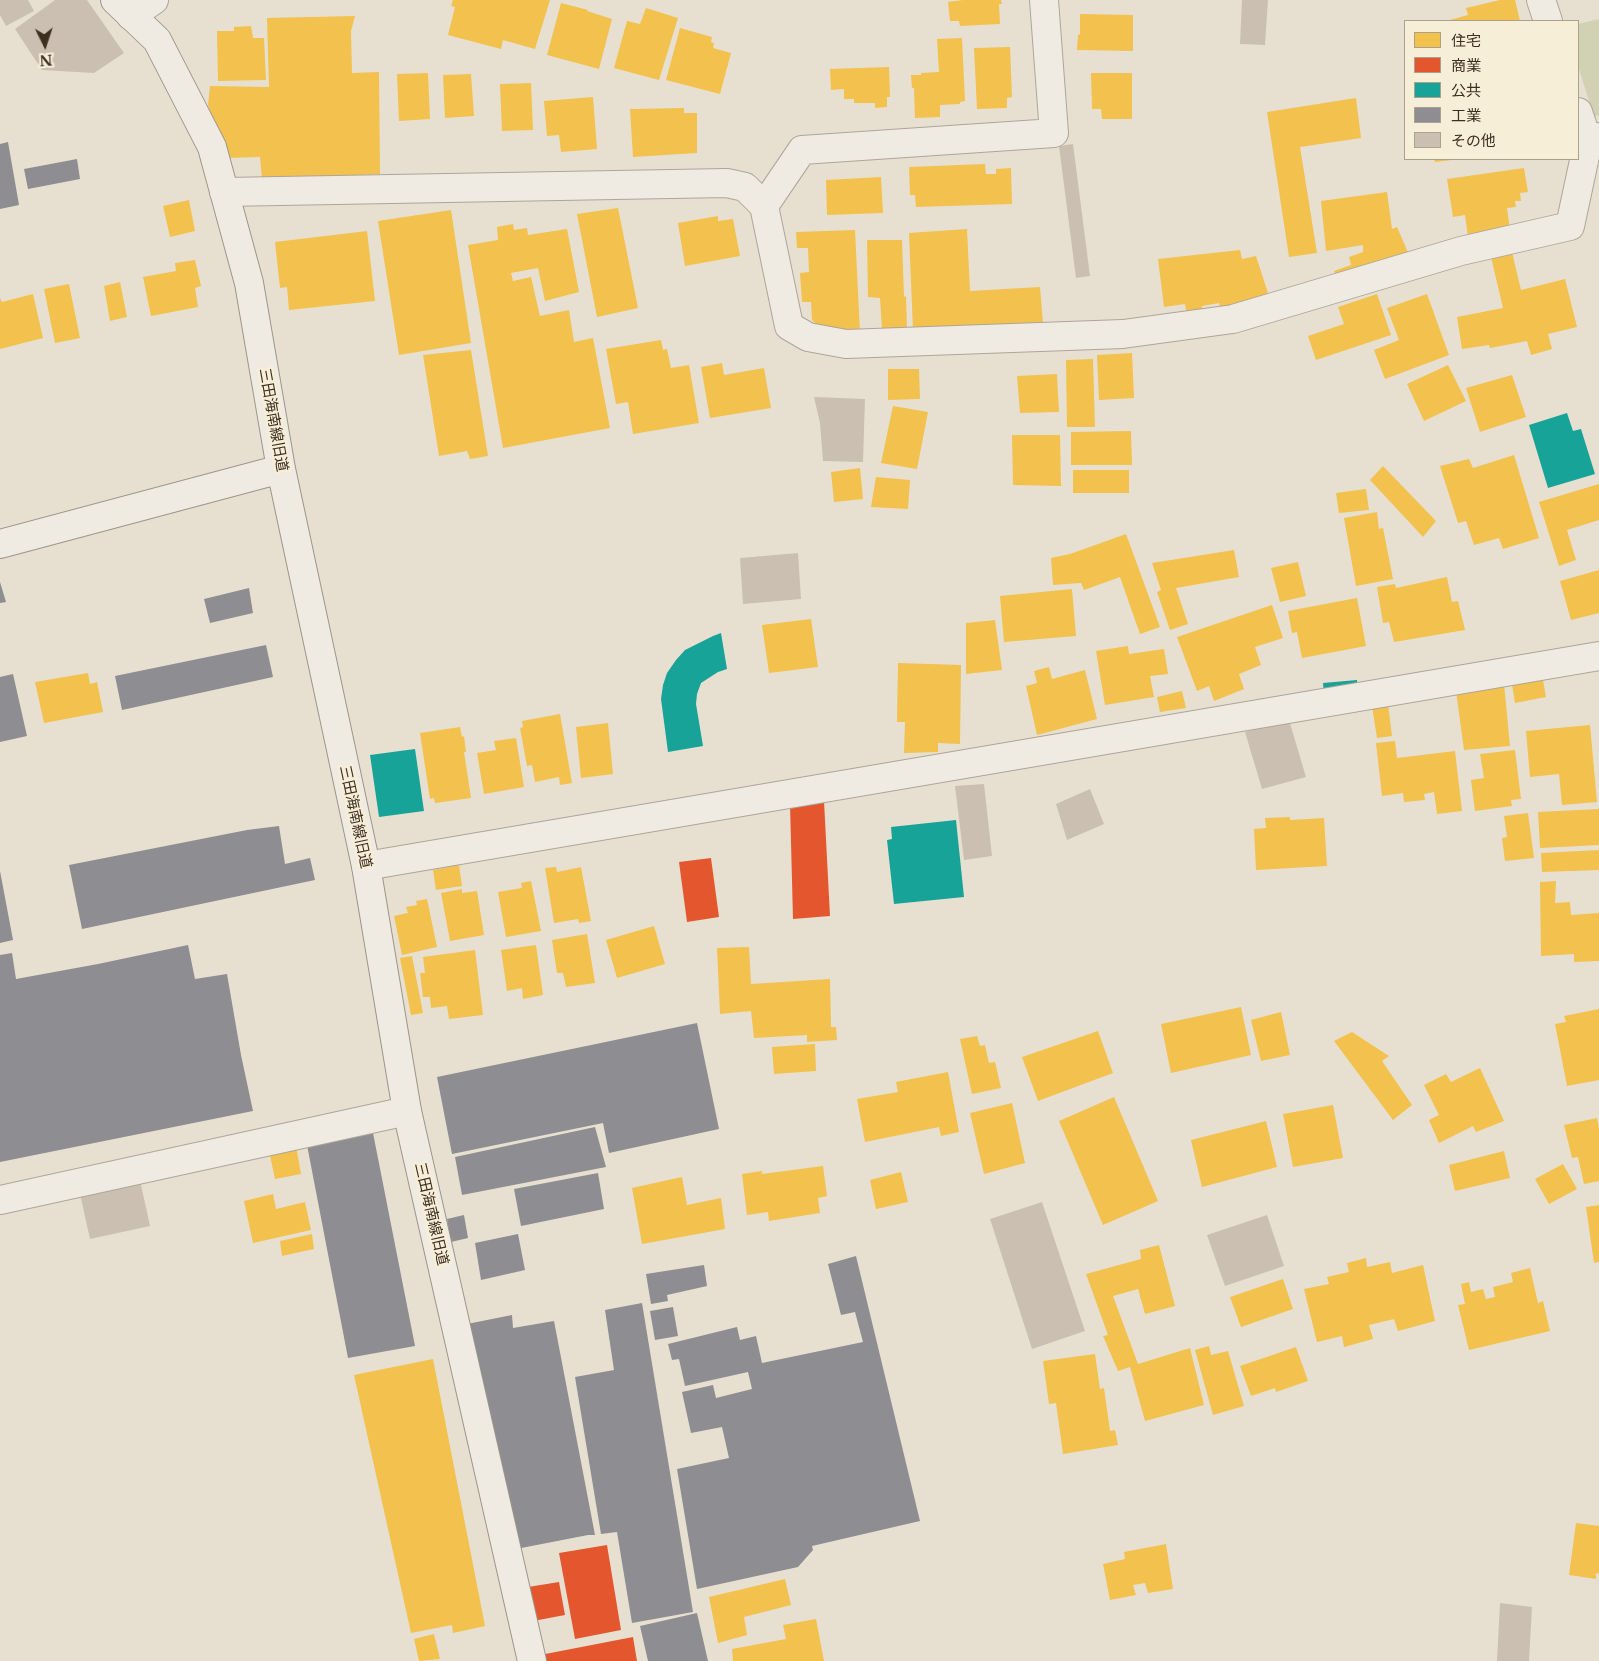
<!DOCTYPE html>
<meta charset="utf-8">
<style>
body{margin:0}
#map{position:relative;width:1599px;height:1661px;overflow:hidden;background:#e7e0d1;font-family:"Libre Baskerville","Noto Sans JP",serif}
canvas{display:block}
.legend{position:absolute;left:1404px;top:20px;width:175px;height:140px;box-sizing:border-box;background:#f7eed8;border:1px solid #ada18e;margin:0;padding:6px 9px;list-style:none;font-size:15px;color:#3d2e20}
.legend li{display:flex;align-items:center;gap:10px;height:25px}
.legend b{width:25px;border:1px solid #ada18e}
.north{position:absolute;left:20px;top:20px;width:50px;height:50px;-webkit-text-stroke:4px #f7eed8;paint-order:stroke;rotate:176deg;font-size:14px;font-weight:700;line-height:20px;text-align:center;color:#3d2e20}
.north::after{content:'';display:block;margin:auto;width:18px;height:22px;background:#3d2e20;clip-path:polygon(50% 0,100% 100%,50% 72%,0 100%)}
</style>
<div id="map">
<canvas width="1599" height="1661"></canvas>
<ul class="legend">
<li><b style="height:14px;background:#f2c14e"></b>住宅</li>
<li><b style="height:14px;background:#e4572e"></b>商業</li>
<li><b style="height:14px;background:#17a398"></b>公共</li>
<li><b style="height:14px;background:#8d8d92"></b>工業</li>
<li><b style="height:14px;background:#cbbfb2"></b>その他</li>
</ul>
<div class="north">N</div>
</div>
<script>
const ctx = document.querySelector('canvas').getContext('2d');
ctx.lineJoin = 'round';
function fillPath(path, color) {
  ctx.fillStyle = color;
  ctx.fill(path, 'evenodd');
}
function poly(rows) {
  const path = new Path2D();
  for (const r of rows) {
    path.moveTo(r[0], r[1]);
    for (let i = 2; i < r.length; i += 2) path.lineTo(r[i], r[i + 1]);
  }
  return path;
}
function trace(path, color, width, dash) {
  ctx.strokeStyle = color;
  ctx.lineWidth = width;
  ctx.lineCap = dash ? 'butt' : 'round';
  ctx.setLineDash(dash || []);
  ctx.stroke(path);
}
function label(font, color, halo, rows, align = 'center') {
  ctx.font = font + ' "Libre Baskerville","Noto Sans JP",serif';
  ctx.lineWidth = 5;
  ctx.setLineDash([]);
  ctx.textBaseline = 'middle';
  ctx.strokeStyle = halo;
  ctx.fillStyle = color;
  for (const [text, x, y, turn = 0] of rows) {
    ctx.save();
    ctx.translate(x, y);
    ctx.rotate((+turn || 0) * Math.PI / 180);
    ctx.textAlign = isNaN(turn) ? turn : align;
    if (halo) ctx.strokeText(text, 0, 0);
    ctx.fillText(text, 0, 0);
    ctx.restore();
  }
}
const cemetery = poly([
 [1599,19,1599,115,1594,117,1578,66,1578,24]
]);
const homes = poly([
 [453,0,550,0,535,49,503,40,501,49,448,35,455,7,451,6],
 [963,0,1001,0,1002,4,999,4,1000,24,960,26,959,21,950,21,948,2],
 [1500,0,1515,0,1520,21,1446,21,1468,15,1466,8],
 [561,3,588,10,587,11,612,19,599,69,547,55],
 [646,8,678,18,659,80,614,68,627,21,640,24],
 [1080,14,1133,15,1133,51,1077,50,1078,35,1080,34],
 [355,16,351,31,352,73,379,72,380,174,262,179,260,157,226,158,208,105,210,86,269,87,267,18],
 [251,26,253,38,264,38,266,80,218,81,217,31,234,31,234,27],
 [680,28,712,37,711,42,714,43,713,48,731,53,720,94,666,80],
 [962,38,965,101,960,102,960,104,940,105,940,117,915,118,914,88,912,88,911,75,921,75,921,73,939,72,937,39],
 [1010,47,1012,97,1007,98,1007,108,977,109,974,48],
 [889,67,890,97,887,97,887,107,875,108,875,103,854,103,854,99,844,99,844,89,831,90,830,69],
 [428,73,430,119,399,121,397,74],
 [1091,73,1132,73,1132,119,1102,119,1101,109,1092,109],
 [471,74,474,116,445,118,443,75],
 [531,83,533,130,502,131,500,84],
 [593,97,597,149,561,152,559,135,547,136,544,101],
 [1356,98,1361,138,1300,147,1317,253,1289,257,1267,112],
 [684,108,684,113,697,113,697,153,633,157,630,109],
 [1434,159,1452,159,1452,160,1435,162],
 [985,164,986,174,996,174,996,169,1011,168,1012,204,916,207,915,195,910,195,909,167],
 [1524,168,1528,192,1520,193,1521,201,1515,201,1516,207,1507,208,1510,230,1468,237,1465,215,1453,217,1447,179],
 [881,177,883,213,827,215,826,180],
 [1387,192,1392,229,1397,227,1410,257,1340,283,1334,271,1351,265,1349,257,1363,252,1363,245,1326,251,1321,201],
 [189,200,195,231,170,237,163,206],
 [618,208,638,308,597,317,577,214],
 [451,210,471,343,399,355,378,221],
 [718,216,718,221,733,219,740,256,685,266,678,223],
 [513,224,514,230,527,228,528,235,567,229,579,292,545,301,538,268,511,273,513,281,531,277,540,316,569,310,574,342,593,338,610,428,503,448,468,245,498,240,497,227],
 [967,229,970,291,1040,287,1044,335,913,331,909,233],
 [855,230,860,333,826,334,812,320,811,302,802,302,800,273,809,272,808,248,797,248,796,232],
 [367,231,375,301,289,310,287,287,280,288,275,242],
 [867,240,902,240,904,297,906,296,907,328,882,330,880,298,868,297],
 [1240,250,1242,259,1256,256,1268,293,1247,303,1220,307,1219,303,1202,306,1201,315,1187,316,1185,304,1164,307,1158,259],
 [1512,252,1521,290,1565,279,1577,327,1548,334,1552,349,1531,355,1527,341,1490,348,1489,345,1462,349,1457,317,1503,308,1491,257],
 [195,260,201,286,195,288,198,307,151,316,143,277,176,271,175,263],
 [120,282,127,317,110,321,104,286],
 [69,284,80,338,55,343,44,289],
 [33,294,43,338,0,349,0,298,2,302],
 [1377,294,1391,335,1316,360,1308,336,1344,324,1338,307],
 [1427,294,1449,355,1385,379,1374,350,1399,340,1387,308],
 [661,340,663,350,667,349,671,368,689,365,699,423,633,434,628,402,616,404,606,349],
 [471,350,488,456,470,459,467,451,439,456,423,355],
 [1132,353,1134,398,1099,400,1097,355],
 [1093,359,1095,427,1067,427,1066,360],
 [722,363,724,375,764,368,771,408,710,418,701,367],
 [1448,365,1466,401,1424,421,1407,384],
 [888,369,919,369,920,399,888,400],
 [1057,374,1059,412,1020,413,1017,376],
 [1512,375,1526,417,1480,432,1466,388],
 [893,406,928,412,917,469,881,463],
 [1131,431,1132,465,1071,465,1071,432],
 [1012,435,1060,435,1061,486,1013,485],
 [1514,455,1539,538,1503,549,1499,538,1474,545,1466,521,1458,523,1440,466,1469,459,1473,468],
 [1383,466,1436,521,1423,537,1370,480],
 [860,468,863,499,834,502,831,472],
 [1073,470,1129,470,1129,493,1073,493],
 [876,477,910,480,908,509,871,507],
 [1599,484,1599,520,1567,530,1576,560,1559,566,1539,502],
 [1366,489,1369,510,1339,513,1336,493],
 [1377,512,1379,529,1383,528,1393,579,1356,586,1344,518],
 [1126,534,1160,627,1140,634,1120,577,1084,590,1081,583,1053,585,1051,558,1070,554],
 [1234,550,1239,577,1176,588,1188,624,1170,630,1157,592,1161,590,1152,563],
 [1298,562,1306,596,1280,602,1271,568],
 [1599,570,1599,613,1571,620,1560,581],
 [1447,577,1452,602,1458,601,1465,630,1394,642,1389,622,1383,623,1377,587,1395,584,1396,588],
 [1072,589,1076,636,1004,642,1000,596],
 [1357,598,1366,646,1302,658,1297,632,1292,633,1288,611],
 [1272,605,1283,638,1255,647,1261,665,1239,674,1244,689,1214,701,1209,686,1197,691,1177,637],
 [811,619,818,667,769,673,762,625],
 [995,620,1002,670,966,674,966,623],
 [1128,646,1129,654,1164,649,1168,674,1150,676,1154,697,1105,705,1096,651],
 [1543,654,1548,679,1543,680,1546,697,1515,703,1508,660],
 [898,663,961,665,960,744,938,743,938,752,904,753,905,722,897,722],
 [1502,663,1510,746,1464,750,1453,669],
 [1049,667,1052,679,1085,670,1097,719,1037,735,1026,686,1037,683,1034,671],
 [88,673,90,684,97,682,103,712,44,723,35,682],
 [1182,691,1186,708,1160,712,1157,697],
 [1388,704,1392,736,1377,738,1372,706],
 [560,714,572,783,560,785,559,777,535,782,532,765,527,766,520,728,523,727,522,721],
 [608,723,613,774,581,778,576,727],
 [1590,725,1597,802,1562,805,1559,774,1530,777,1526,731],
 [460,727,462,737,464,736,466,752,464,752,471,798,435,803,434,798,430,799,420,733],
 [516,738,524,787,484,794,477,753,496,750,494,741],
 [1395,741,1397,758,1455,751,1462,811,1437,814,1434,792,1424,794,1425,800,1404,802,1403,793,1382,796,1376,743],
 [1515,750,1521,799,1511,800,1512,806,1475,811,1471,780,1484,778,1480,754],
 [1599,809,1599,845,1540,848,1538,812],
 [1528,813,1534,858,1505,861,1502,838,1507,837,1504,816],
 [1290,817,1290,820,1324,818,1327,866,1256,870,1254,829,1266,828,1265,818],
 [1599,850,1599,870,1542,872,1541,853],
 [459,865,462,886,436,890,433,870],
 [556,867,557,872,581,867,591,921,579,923,578,919,554,923,545,868],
 [531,881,541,931,506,937,498,892,522,888,521,883],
 [1556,881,1555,903,1570,902,1571,915,1599,913,1599,961,1574,962,1574,954,1541,956,1540,882],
 [462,889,462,893,477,891,484,935,450,941,441,893],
 [427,899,437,947,402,955,394,916,408,913,406,907,417,905,416,901],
 [654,926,665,964,617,978,606,940],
 [587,934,595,983,566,987,563,973,557,973,552,940],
 [536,945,543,995,523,999,522,988,507,991,501,950],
 [749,947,751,984,830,979,831,1027,836,1027,837,1040,807,1042,807,1035,754,1038,751,1011,720,1014,717,948],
 [475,950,483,1015,449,1019,447,1006,431,1008,430,997,423,997,420,973,425,973,423,957],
 [412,956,423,1013,411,1015,400,958],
 [1241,1007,1251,1055,1171,1073,1161,1024],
 [1599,1009,1599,1080,1567,1086,1555,1024,1566,1022,1564,1016],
 [1281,1012,1290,1055,1261,1061,1251,1020],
 [1098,1031,1113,1073,1038,1101,1022,1057],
 [1352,1032,1389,1056,1382,1061,1412,1105,1393,1120,1334,1041],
 [977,1036,980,1046,985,1045,989,1063,995,1062,1001,1088,972,1094,960,1039],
 [815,1044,816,1071,774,1074,772,1047],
 [1480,1068,1504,1121,1476,1132,1473,1126,1439,1143,1429,1120,1439,1115,1424,1085,1446,1074,1451,1082],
 [948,1072,959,1132,941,1136,939,1127,865,1142,857,1099,898,1092,896,1082],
 [1114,1097,1158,1201,1103,1225,1059,1121],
 [1012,1103,1025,1163,984,1174,970,1113],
 [1333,1105,1343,1158,1293,1167,1283,1114],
 [1597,1118,1599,1129,1599,1181,1584,1184,1578,1157,1572,1158,1564,1125],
 [1266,1121,1277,1167,1202,1187,1191,1140],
 [296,1146,301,1174,275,1179,269,1151],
 [1504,1151,1510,1178,1455,1191,1449,1165],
 [1563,1164,1577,1189,1549,1204,1535,1179],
 [823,1166,827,1196,818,1198,820,1213,769,1221,768,1212,747,1215,742,1174,762,1171,762,1174],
 [901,1172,908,1202,876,1209,870,1180],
 [682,1177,687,1205,721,1198,725,1229,642,1244,632,1188],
 [273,1194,276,1209,305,1202,311,1230,253,1243,244,1201],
 [1599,1205,1599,1262,1594,1263,1586,1207],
 [312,1234,314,1249,282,1256,280,1241],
 [1159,1245,1175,1306,1145,1314,1138,1289,1113,1296,1138,1364,1190,1348,1204,1405,1145,1421,1130,1367,1118,1371,1103,1336,1108,1335,1086,1274,1141,1259,1140,1250],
 [1366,1258,1367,1267,1390,1262,1392,1273,1423,1265,1435,1321,1398,1331,1394,1319,1369,1325,1373,1339,1344,1347,1342,1336,1317,1342,1304,1289,1329,1284,1327,1277,1349,1272,1347,1263],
 [1530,1268,1538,1303,1543,1301,1550,1331,1469,1350,1458,1305,1465,1304,1461,1284,1469,1282,1471,1292,1483,1289,1486,1299,1495,1297,1493,1287,1513,1282,1511,1273],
 [1283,1279,1293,1309,1241,1327,1230,1297],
 [1209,1346,1211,1355,1228,1351,1244,1406,1213,1415,1195,1350],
 [1296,1347,1308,1381,1276,1392,1275,1388,1251,1396,1240,1366],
 [1095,1354,1100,1389,1104,1388,1110,1431,1115,1430,1118,1445,1063,1454,1056,1403,1049,1404,1043,1361],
 [433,1359,485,1626,453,1633,452,1625,411,1633,354,1375],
 [1576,1523,1599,1526,1599,1574,1596,1573,1596,1579,1569,1575],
 [1166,1544,1173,1589,1148,1593,1145,1583,1133,1585,1136,1595,1110,1600,1103,1564,1125,1559,1124,1552],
 [785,1579,791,1605,744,1617,747,1635,718,1643,709,1597],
 [816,1619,824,1661,733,1661,732,1649,786,1639,783,1625],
 [434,1634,440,1659,419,1661,414,1639]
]);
const shops = poly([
 [824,801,830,916,793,919,790,804],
 [711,858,719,917,687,922,679,862],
 [607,1545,621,1630,575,1639,559,1553],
 [559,1582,565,1615,528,1622,522,1588],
 [633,1637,637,1661,541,1661,540,1655]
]);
const public = poly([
 [1567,413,1573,431,1581,429,1595,474,1548,488,1529,425],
 [721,633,727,669,718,672,701,683,697,694,696,704,703,746,668,752,661,699,663,685,667,673,676,660,685,650,713,636],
 [1357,680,1358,694,1324,696,1323,683],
 [415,749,424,811,379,817,370,755],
 [956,820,964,897,894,904,887,840,892,839,891,827]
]);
const industry = poly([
 [8,142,19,205,0,209,0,144],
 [77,159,80,179,28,189,24,169],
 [0,582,6,602,0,603],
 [249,588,253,613,210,623,204,599],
 [266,645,273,677,122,710,115,676],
 [13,674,27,736,0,742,0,677],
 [279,826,285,864,310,858,315,880,82,929,69,865,247,830],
 [0,871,13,940,0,943],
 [188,945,195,979,227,974,241,1055,253,1111,0,1162,0,955,12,953,16,979,98,964],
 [697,1023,719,1129,609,1153,603,1123,452,1154,437,1077],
 [595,1127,606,1167,462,1195,455,1157],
 [373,1133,415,1346,348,1358,307,1145],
 [598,1173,604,1209,521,1226,514,1189],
 [464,1215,468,1238,451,1242,447,1219],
 [518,1234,525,1270,481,1280,475,1243],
 [856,1256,920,1521,812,1546,813,1550,798,1567,697,1589,677,1469,729,1458,722,1427,691,1433,682,1392,713,1385,716,1398,752,1389,748,1372,685,1386,679,1359,672,1360,668,1344,737,1327,740,1340,756,1336,762,1363,863,1342,855,1312,841,1315,828,1264],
 [704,1265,707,1286,667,1295,668,1301,651,1304,646,1274],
 [642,1303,693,1612,632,1623,617,1532,601,1534,575,1377,614,1370,605,1310],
 [673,1307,678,1336,655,1340,650,1311],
 [512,1315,513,1328,554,1321,595,1535,588,1535,511,1550,467,1324],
 [697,1613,708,1661,648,1661,640,1626]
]);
const building = poly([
 [0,0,28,0,34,11,6,26,0,15],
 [55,0,87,0,124,53,94,73,42,70,15,29],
 [1242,0,1268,0,1265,45,1240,44],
 [1073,144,1090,276,1076,278,1059,146],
 [814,397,865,399,863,462,823,461,820,423],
 [798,553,801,599,743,604,740,558],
 [1289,720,1306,777,1262,789,1245,732],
 [984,784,992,856,964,860,955,786],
 [1090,789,1104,824,1067,840,1056,804],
 [138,1171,150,1226,90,1239,78,1185],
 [1042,1202,1085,1331,1032,1349,990,1219],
 [1267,1215,1284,1266,1225,1286,1207,1235],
 [1500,1603,1532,1607,1529,1661,1497,1661]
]);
const street = poly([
 [1541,0,1548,21],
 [131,16,154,0],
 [1578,112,1588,142],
 [224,192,727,183,745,187,764,206,789,326,808,337,846,344,1123,334,1233,319,1461,251,1570,226,1588,142,1599,137],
 [764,206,802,150,1054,133,1044,0],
 [366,866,1599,656],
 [0,1200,407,1111]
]);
const secondary = poly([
 [115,0,157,40,212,147,249,283,281,469,366,866,407,1111,532,1661],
 [0,544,281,469]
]);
const streetNames = [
 ["三田海南線旧道",273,420,80],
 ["三田海南線旧道",355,817,78],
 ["三田海南線旧道",431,1214,77]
];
fillPath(cemetery, '#d1d1b3');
fillPath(homes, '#f2c14e');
fillPath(shops, '#e4572e');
fillPath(public, '#17a398');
fillPath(industry, '#8d8d92');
fillPath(building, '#cbbfb2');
trace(street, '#ada599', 30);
trace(secondary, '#9c958a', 30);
trace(street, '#efebe3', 28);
trace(secondary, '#efebe3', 28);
label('15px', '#3d2e20', '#f7eed8', streetNames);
</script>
